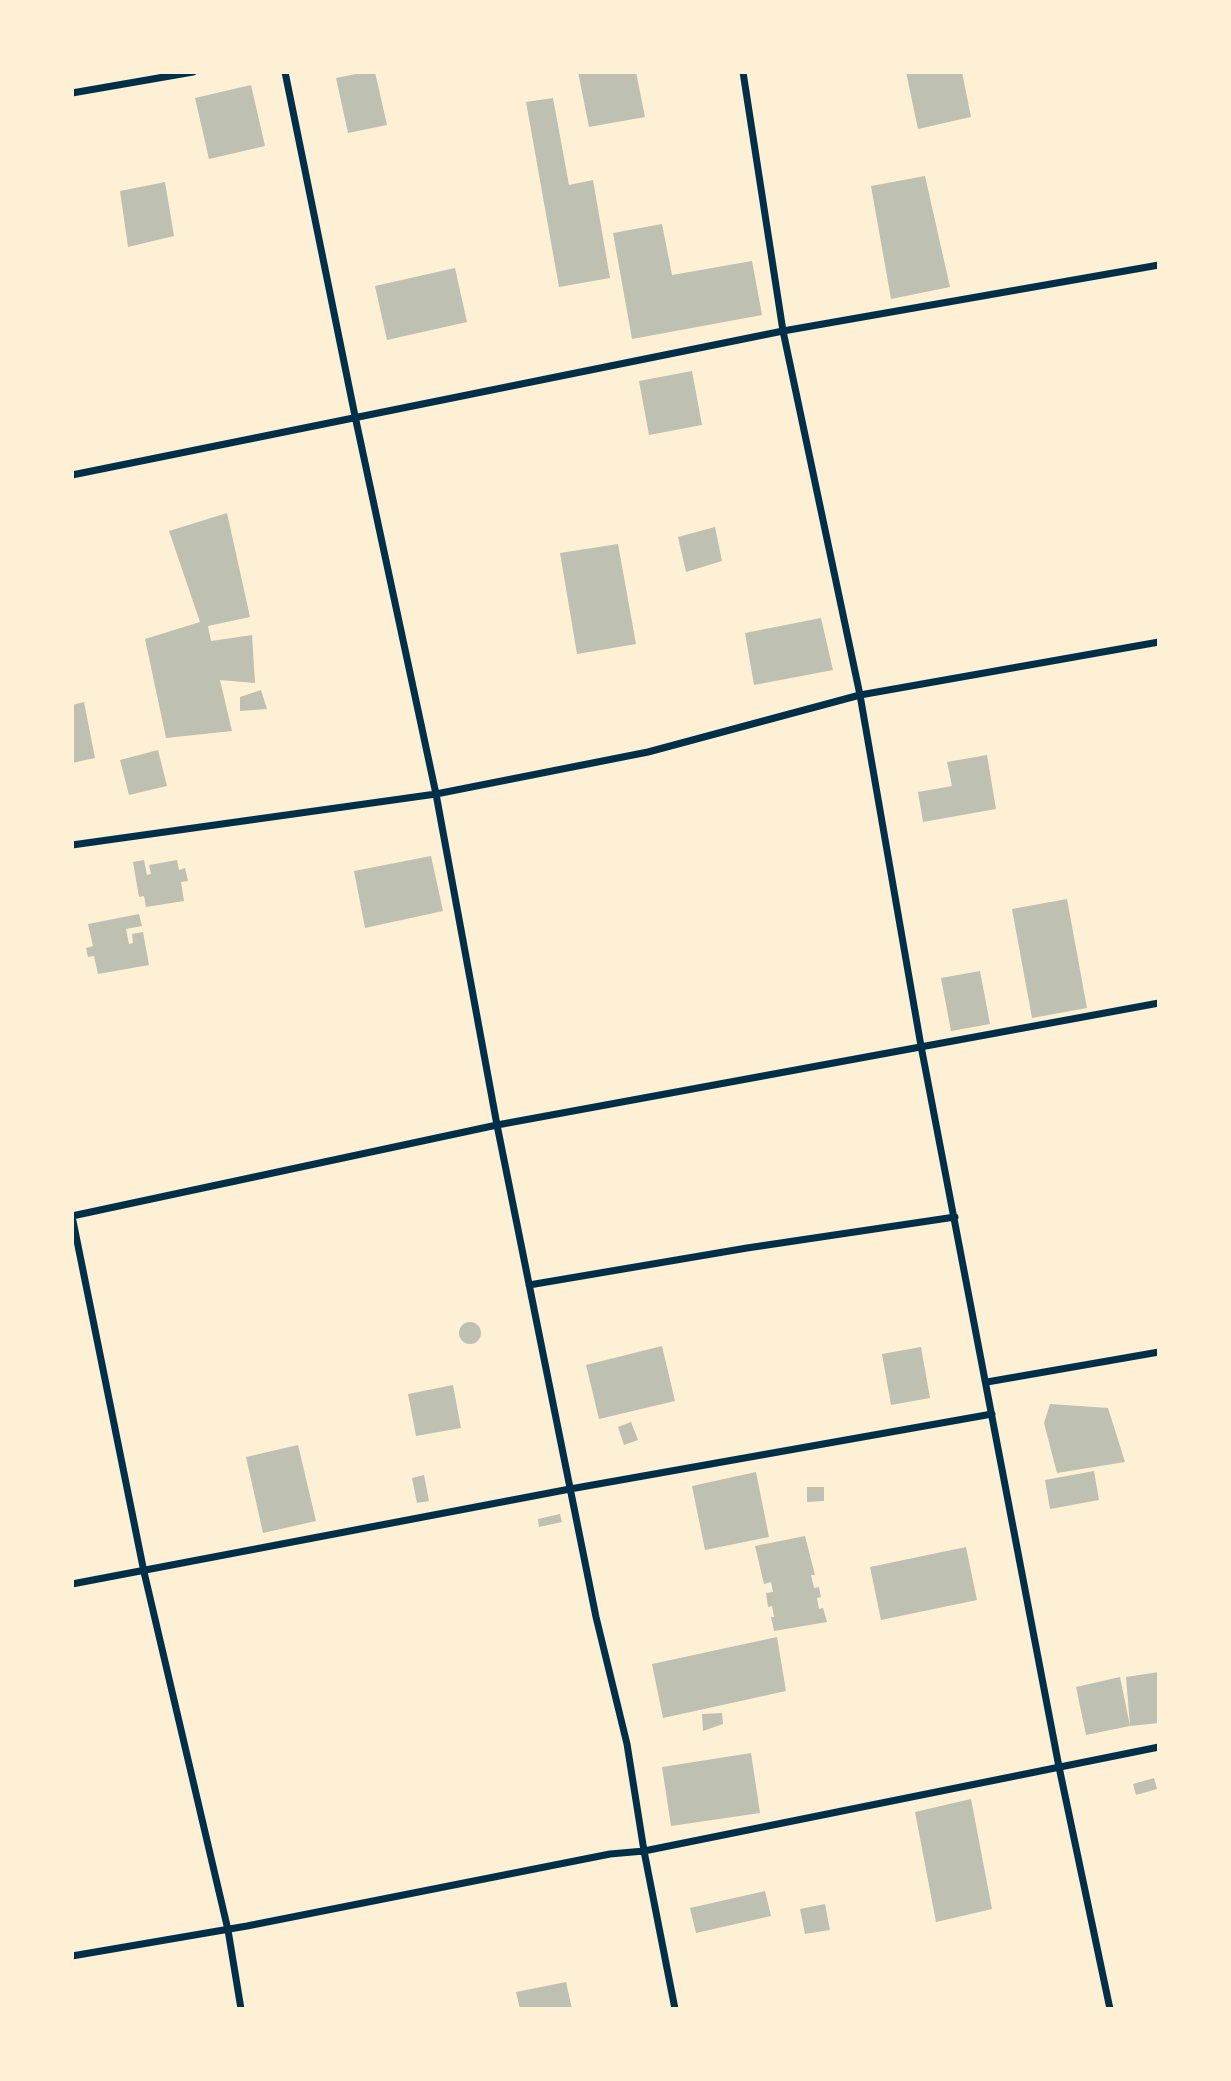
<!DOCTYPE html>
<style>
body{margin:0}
#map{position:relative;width:1231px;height:2081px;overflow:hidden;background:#fdf0d5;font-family:Montserrat,sans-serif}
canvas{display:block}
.frame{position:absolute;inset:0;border:74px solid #fdf0d5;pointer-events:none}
</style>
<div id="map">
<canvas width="1231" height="2081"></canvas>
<div class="frame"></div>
</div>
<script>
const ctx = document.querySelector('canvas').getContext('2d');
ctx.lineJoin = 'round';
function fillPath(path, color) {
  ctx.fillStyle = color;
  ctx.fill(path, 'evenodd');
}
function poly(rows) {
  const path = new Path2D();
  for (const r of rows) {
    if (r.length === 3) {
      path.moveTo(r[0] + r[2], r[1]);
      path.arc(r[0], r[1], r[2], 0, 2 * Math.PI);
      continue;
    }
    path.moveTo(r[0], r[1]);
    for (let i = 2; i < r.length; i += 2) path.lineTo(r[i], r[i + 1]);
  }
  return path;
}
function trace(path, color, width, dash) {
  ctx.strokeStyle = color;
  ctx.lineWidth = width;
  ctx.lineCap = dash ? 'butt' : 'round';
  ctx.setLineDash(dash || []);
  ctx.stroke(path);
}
const building = poly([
 [366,72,375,72,387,125,348,133,336,78],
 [578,72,636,72,645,117,589,127],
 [906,72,962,72,971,117,918,129],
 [251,85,265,146,209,159,195,98],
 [553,98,569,185,593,180,610,278,559,287,526,102],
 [925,176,950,287,891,299,871,186],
 [165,182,174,236,128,247,120,191],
 [662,224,672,275,752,261,762,315,632,339,613,233],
 [455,268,467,322,387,340,375,286],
 [692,371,702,425,649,435,639,381],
 [227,513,250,617,208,626,211,641,252,635,255,683,220,680,232,731,166,738,145,639,200,622,169,531],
 [715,527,722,561,686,572,678,537],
 [618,544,636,644,577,654,560,553],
 [821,618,833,670,754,685,745,633],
 [261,690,267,709,240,711,240,697],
 [84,702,95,758,72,763,72,705],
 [158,750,167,786,129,795,120,760],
 [987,755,996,809,923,822,918,792,952,786,947,762],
 [431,856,443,911,365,928,354,871],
 [144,860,147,875,151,874,149,865,177,860,179,870,185,868,188,881,181,882,184,901,146,907,144,896,139,897,133,862],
 [1067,899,1087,1008,1032,1018,1012,909],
 [139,914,142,926,126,929,129,944,133,943,132,934,143,932,149,965,98,974,94,956,88,957,86,948,93,946,88,924],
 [980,971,990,1024,951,1031,941,978],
 [470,1333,11],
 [662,1346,675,1401,599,1419,586,1365],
 [921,1347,930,1398,891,1405,882,1354],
 [453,1385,461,1428,416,1436,408,1394],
 [1050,1404,1108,1408,1125,1462,1057,1473,1044,1423],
 [631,1422,638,1440,624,1445,618,1427],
 [298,1445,316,1521,263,1533,246,1457],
 [1094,1471,1099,1500,1050,1509,1045,1480],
 [756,1472,769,1537,705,1550,692,1486],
 [424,1475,429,1501,417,1503,412,1478],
 [807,1487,824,1487,824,1501,807,1502],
 [560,1514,562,1522,539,1527,538,1519],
 [805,1536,815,1575,811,1575,814,1588,819,1587,821,1597,817,1598,819,1609,823,1608,827,1622,774,1631,771,1617,774,1617,772,1606,768,1607,766,1593,773,1592,771,1582,764,1584,755,1546],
 [966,1547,977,1600,881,1620,870,1567],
 [777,1637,786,1691,663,1718,652,1664],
 [1159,1672,1159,1723,1130,1726,1126,1677],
 [1120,1677,1130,1726,1086,1735,1076,1687],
 [722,1713,723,1724,703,1731,702,1714],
 [751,1753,760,1813,671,1826,662,1767],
 [1154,1778,1157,1789,1136,1795,1133,1784],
 [971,1799,992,1909,936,1922,915,1812],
 [765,1891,771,1916,696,1933,690,1908],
 [825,1904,830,1930,805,1934,800,1909],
 [566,1982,572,2009,520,2009,516,1992]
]);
const minor = poly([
 [285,72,355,416,436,794,497,1125,596,1617,627,1744,644,1851,675,2009],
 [743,72,783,331,860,695,921,1046,1059,1767,1110,2009],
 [72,93,193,72],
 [72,475,783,331,1159,265],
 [72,845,436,794,648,752,860,695,1159,642],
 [529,1285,747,1248,955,1217],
 [987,1382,1159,1352],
 [72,1584,570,1489,992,1414],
 [72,1956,247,1926,610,1854,644,1851,1159,1747],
 [241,2009,228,1930,144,1572,72,1216,497,1125,1159,1003]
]);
fillPath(building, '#bec0b2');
trace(minor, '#003049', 7);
</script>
